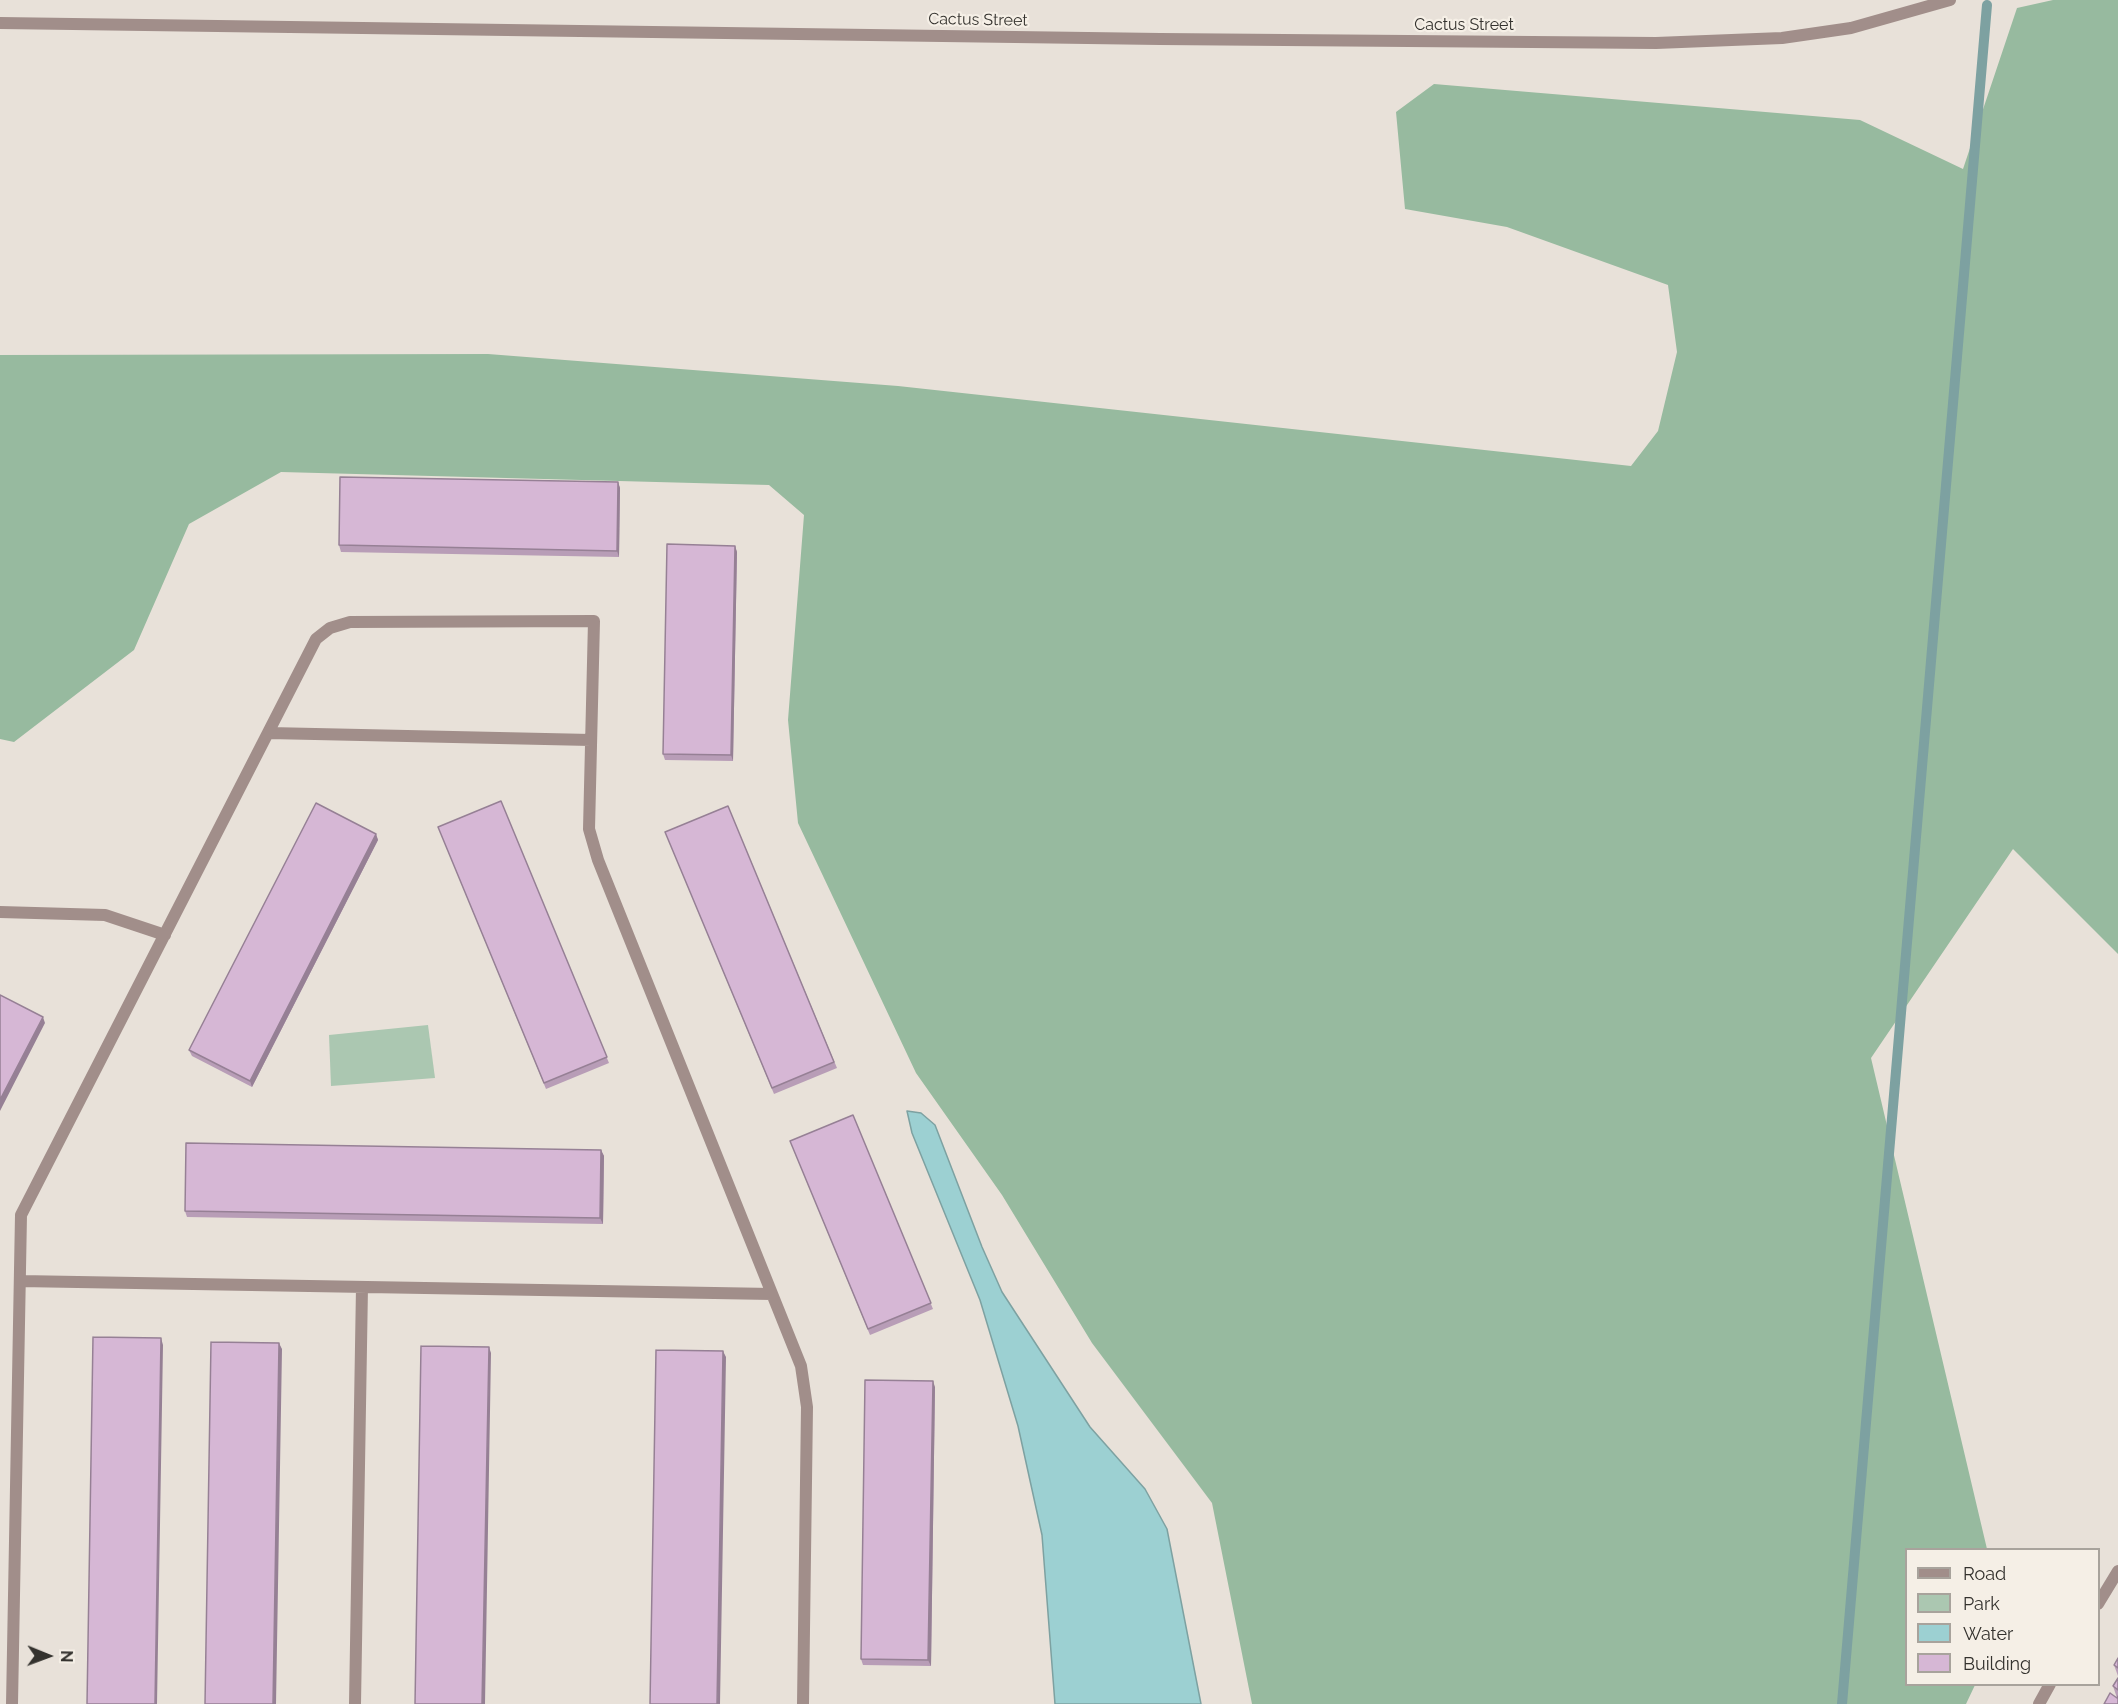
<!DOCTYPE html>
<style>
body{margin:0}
#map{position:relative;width:2118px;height:1704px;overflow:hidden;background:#e8e1d9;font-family:Raleway,sans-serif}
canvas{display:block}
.legend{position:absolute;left:1905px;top:1548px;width:195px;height:138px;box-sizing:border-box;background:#f5efe6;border:2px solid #a8a39c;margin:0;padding:8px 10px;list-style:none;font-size:18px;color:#34322e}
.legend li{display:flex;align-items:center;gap:12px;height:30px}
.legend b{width:30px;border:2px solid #a8a39c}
.north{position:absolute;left:18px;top:1626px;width:60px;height:60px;-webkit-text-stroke:4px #f5efe6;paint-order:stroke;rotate:91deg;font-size:16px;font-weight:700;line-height:24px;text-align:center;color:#34322e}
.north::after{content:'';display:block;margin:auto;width:21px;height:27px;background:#34322e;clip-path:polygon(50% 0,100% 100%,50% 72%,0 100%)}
</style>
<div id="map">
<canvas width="2118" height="1704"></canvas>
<ul class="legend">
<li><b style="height:8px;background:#a18e8a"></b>Road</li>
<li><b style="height:16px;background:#abc7b1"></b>Park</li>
<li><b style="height:16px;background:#9cd0d2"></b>Water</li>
<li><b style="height:16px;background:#d6b7d5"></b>Building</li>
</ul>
<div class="north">N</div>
</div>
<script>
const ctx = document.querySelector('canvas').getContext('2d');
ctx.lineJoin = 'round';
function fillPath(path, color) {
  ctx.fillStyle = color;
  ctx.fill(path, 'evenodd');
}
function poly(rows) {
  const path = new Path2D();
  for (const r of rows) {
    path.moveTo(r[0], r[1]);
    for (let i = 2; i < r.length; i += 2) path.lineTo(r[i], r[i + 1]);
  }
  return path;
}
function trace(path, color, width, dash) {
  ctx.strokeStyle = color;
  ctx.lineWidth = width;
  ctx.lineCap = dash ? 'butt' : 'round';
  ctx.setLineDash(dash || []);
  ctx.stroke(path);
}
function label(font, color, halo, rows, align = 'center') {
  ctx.font = font + ' Raleway,sans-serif';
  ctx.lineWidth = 4.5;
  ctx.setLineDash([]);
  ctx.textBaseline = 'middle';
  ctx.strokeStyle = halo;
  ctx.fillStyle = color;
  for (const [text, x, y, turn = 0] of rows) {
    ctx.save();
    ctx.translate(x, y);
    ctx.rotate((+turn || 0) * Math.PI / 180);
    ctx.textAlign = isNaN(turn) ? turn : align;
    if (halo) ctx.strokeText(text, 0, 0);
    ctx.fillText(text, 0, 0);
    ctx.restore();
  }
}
const green = poly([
 [428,1025,435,1078,331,1086,329,1035]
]);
const forest = poly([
 [2053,0,2118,0,2118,954,2013,849,1871,1058,1987,1549,1906,1550,1906,1684,1975,1685,1966,1704,1252,1704,1212,1503,1092,1343,1002,1195,916,1073,798,823,788,720,804,515,769,485,281,472,189,524,134,650,14,742,0,739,0,355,488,354,898,386,1631,466,1658,431,1677,352,1668,285,1507,227,1405,209,1396,112,1434,84,1860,120,1963,169,2017,8]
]);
const water = poly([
 [907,1111,921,1113,935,1125,982,1247,1002,1292,1090,1427,1145,1489,1167,1529,1201,1704,1055,1704,1042,1535,1018,1426,980,1300,912,1133,907,1111]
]);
const stream = poly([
 [1842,1704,1987,5]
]);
const lane = poly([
 [269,733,591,740],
 [0,912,105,915,165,935],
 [20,1281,772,1294],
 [2098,1604,2118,1571],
 [12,1704,21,1215,316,639,330,628,350,622,594,621,589,829,598,860,801,1366,807,1407,803,1704],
 [355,1704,362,1287],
 [2039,1704,2050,1684]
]);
const street = poly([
 [0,23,1160,39,1656,43,1782,38,1851,28,1950,0]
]);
const wall = poly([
 [618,482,620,488,619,557,341,552,339,545],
 [735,546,737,552,733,761,665,760,663,754],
 [501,801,609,1063,546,1089,438,827],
 [728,806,837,1068,774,1094,665,832],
 [376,834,378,840,252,1087,192,1056,189,1050],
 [853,1115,933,1309,870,1335,790,1141],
 [601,1150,604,1156,603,1224,187,1217,185,1211],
 [935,1387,931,1666,863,1665,861,1659],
 [2118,1658,2118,1676,2114,1665],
 [2118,1678,2118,1704,2117,1698,2113,1686]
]);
const shadedWall = poly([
 [618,482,620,488,619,557,617,551],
 [735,546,737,552,733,761,731,755],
 [376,834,378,840,252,1087,250,1081],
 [43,1017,45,1023,0,1111,0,1100],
 [601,1150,604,1156,603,1224,600,1218],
 [161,1338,163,1345,157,1704,155,1704],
 [279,1343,282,1349,276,1704,273,1704],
 [489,1347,491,1353,485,1704,482,1704],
 [723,1351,726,1357,720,1704,717,1704],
 [933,1381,935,1387,931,1666,928,1660]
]);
const building = poly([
 [340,477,618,482,617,551,339,545,340,477],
 [667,544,735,546,731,755,663,754,667,544],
 [501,801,607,1057,544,1083,438,827,501,801],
 [316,803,376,834,250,1081,189,1050,316,803],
 [728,806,834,1062,772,1088,665,832,728,806],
 [0,995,43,1017,0,1100,0,995],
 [853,1115,931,1303,868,1329,790,1141,853,1115],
 [186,1143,601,1150,600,1218,185,1211,186,1143],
 [93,1337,161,1338,155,1704,87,1704,93,1337],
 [211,1342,279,1343,273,1704,205,1704,211,1342],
 [421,1346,489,1347,482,1704,415,1704,421,1346],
 [656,1350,723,1351,717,1704,650,1704,656,1350],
 [865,1380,933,1381,928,1660,861,1659,865,1380],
 [2118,1658,2118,1668,2114,1665,2118,1658],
 [2118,1678,2118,1690,2113,1686,2118,1678],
 [2110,1693,2117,1698,2118,1696,2118,1704,2104,1704,2110,1693]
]);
const streetNames = [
 ["Cactus Street",978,20,1],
 ["Cactus Street",1464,25]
];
fillPath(green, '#abc7b1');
fillPath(forest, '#97ba9f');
fillPath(water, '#9cd0d2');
trace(water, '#7da1a1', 1.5);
trace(stream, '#7da1a1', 10);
trace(lane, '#a18e8a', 12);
trace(street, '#a18e8a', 12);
fillPath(wall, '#b89db7');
fillPath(shadedWall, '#968095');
fillPath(building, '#d6b7d5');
trace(building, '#968095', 1.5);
label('16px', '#34322e', '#f5efe6', streetNames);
</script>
